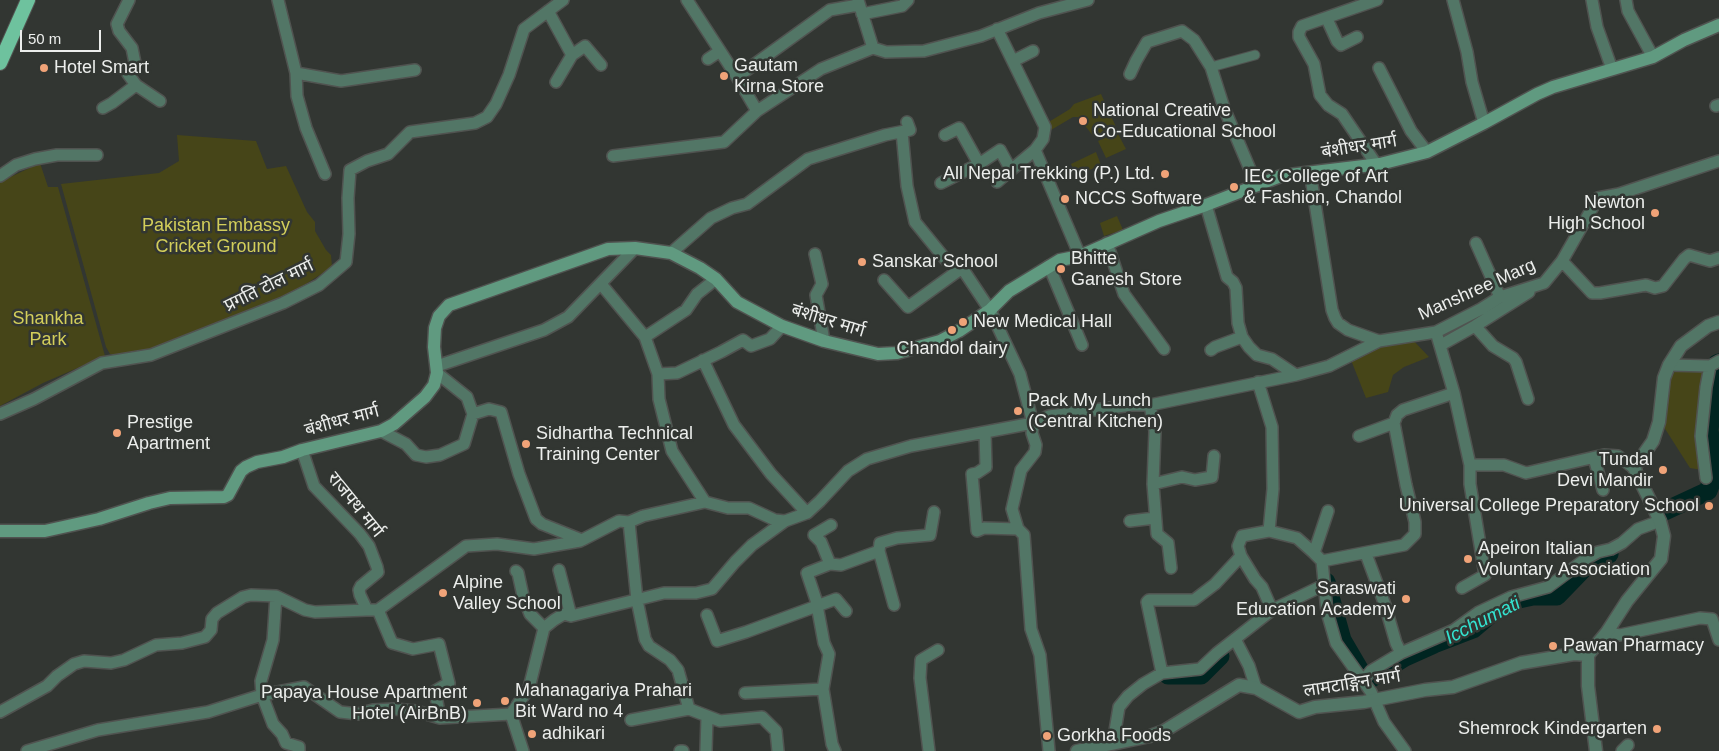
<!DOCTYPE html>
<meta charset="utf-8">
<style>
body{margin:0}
#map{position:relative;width:1719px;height:751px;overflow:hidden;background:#323632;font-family:Helvetica,sans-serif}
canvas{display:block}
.scale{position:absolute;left:20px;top:30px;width:81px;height:22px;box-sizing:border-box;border:2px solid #eceeec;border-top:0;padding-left:6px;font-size:15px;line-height:18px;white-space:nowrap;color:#eceeec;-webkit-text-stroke:4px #323632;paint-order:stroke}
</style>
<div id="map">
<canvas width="1719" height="751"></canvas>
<div class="scale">50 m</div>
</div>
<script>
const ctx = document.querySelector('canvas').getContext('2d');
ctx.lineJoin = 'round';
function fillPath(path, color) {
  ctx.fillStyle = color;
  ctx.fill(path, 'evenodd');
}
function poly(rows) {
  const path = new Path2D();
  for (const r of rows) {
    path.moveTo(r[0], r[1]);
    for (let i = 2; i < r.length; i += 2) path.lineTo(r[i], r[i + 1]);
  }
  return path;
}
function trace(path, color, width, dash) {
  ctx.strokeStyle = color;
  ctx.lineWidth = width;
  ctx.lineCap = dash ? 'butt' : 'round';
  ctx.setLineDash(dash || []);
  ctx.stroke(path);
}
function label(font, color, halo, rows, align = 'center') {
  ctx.font = font + ' Helvetica,"Noto Sans Devanagari",sans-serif';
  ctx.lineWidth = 5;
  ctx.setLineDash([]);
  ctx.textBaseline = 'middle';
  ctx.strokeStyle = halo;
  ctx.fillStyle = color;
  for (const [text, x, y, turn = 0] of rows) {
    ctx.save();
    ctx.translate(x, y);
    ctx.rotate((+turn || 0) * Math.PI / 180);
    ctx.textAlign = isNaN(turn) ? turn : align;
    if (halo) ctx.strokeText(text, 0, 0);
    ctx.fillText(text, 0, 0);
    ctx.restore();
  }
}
const green = poly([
 [1101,94,1117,129,1094,137,1078,117,1073,117,1051,130,1047,123,1070,109,1074,104],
 [1117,132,1126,149,1106,158,1098,141],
 [177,135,256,141,267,169,286,166,307,212,315,222,315,231,326,250,331,255,332,267,289,295,151,350,124,355,110,354,106,347,61,184,159,173,179,161],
 [1096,152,1101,165,1076,176,1071,164],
 [40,163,48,187,58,187,105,356,43,383,0,406,0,182],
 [1117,216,1123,230,1104,236,1100,223],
 [1412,339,1429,357,1404,367,1393,375,1388,392,1366,398,1351,360,1374,348],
 [1704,367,1702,470,1690,468,1662,424,1664,386,1677,369]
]);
const river = poly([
 [1665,511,1708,491,1715,472,1709,430,1717,364,1719,363],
 [1326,582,1342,640,1359,669],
 [1168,675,1201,675,1220,656],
 [1370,679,1405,657,1434,644,1473,629,1493,612,1519,599,1533,596,1557,596,1590,562,1609,554]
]);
const pedestrian = poly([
 [1211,67,1255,55]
]);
const minor = poly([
 [129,0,117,24,119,31,132,48,135,63,128,74,136,85,160,101],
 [278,0,296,73,297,96,306,128,325,174],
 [687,0,737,77],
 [858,0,873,48],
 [1453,0,1467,52,1472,82,1484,123],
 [1592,0,1597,27,1612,69],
 [1626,0,1628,11,1653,57],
 [548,11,572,55,556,82],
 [862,14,902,6,908,0],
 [1327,19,1337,41,1341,45,1357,37],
 [997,29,1045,127,1043,139,1035,150,1080,256],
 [572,55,585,46,601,65],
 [708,59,720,51],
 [1013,61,1033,51],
 [1379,68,1411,131,1427,152],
 [296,73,341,81,415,70],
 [1130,74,1136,61,1147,42,1182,31,1194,40,1211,67,1224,108,1257,186],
 [1716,106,1719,105],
 [103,108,112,103,136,85],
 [757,111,737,77,830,10,858,5],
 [902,132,907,186,915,222,946,260,962,268,990,310,1020,374,1033,423,1032,433,1036,445,1035,452,1021,470,1012,509,1018,529,1024,535,1031,629,1040,655,1049,751],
 [945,135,959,128,979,164,1000,150,1011,170,1035,150],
 [613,156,724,142,757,111,821,69,873,48,886,52,924,51,981,36,1039,13,1088,0],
 [1376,164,1342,114,1328,105,1320,95,1314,64,1299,37,1299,32,1302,26,1377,0],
 [1310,172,1332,310,1335,318,1338,323,1348,330,1379,341],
 [0,176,16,165,35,159,57,155,97,155],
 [997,182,1011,170],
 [941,183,979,164],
 [1206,205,1227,277,1233,282,1236,288,1238,323,1242,337,1249,347,1257,355,1272,359,1296,375],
 [1107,243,1124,294,1164,349],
 [1476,243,1500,297],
 [671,253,711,218,732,208,747,204,808,159,885,135,910,130,907,122],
 [815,254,822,284,816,295,824,341],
 [1562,261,1592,293,1600,293,1646,285,1655,288,1663,286,1684,259,1689,255,1710,261,1719,258],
 [1049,266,1082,345],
 [884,280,908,307,962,268],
 [601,284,645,337,686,310,697,294,716,279],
 [1475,326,1493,346,1513,358,1516,362,1528,399],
 [1436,332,1454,393,1470,465,1470,484,1485,575,1462,588],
 [645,337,658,374,677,373,721,352,743,340,751,346,770,339,782,326],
 [1441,345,1475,326,1529,292],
 [1211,350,1215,347,1242,337],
 [703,360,734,425,771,474,807,513],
 [1669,365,1710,366,1719,361],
 [437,366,544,330,568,317,635,248],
 [437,373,467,397,473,414],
 [658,374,659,399,672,451,705,502],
 [1258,382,1272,427,1273,489,1269,531],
 [1150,405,1155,431,1153,484,1157,534,1168,543,1171,568],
 [0,414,34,399,102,363,151,355,283,303,319,285,346,262,349,234,348,198,350,170,367,161,388,154,410,132,475,123,487,117,496,104,509,75,524,29,563,0],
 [381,431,406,444,416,455,426,457,440,455,464,444,473,414,489,409,501,412,519,474,536,519,542,524,582,540,619,521,629,522,637,600,645,639,649,646,670,660,678,670,689,709,720,721,762,717,776,731,778,751],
 [985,432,986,467,977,473,972,474,977,531,984,528,1018,529],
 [1359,436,1394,423],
 [302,450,314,486,360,534,369,546,377,567,378,572,361,586,359,590,360,595,367,610,378,610,392,643,413,649,439,644,449,683,435,691,440,718,511,714,529,688,544,628,554,620,564,614,571,616,664,593,696,593,712,589,735,562,752,545,785,521,807,513,820,501,848,471,867,459,911,446,1033,423,1049,416,1132,405,1150,405,1296,375,1329,366,1379,341,1436,332,1481,309,1500,297,1544,283,1562,261,1598,198,1619,194,1719,161],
 [1594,458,1603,490],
 [1470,465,1504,465,1526,473,1604,455,1618,456,1634,468],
 [1706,478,1701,436,1706,387,1710,366],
 [1153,484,1182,477,1195,480,1212,477,1214,456],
 [1328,511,1314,553,1322,561,1327,612,1336,643,1371,692,1384,722,1405,751],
 [1130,521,1155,518],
 [629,522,643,516,705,502,728,508,749,508,775,520,785,521],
 [879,551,894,605],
 [1366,554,1385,605,1396,643,1401,653],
 [1322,561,1404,545,1415,534,1415,522,1406,485,1394,423,1397,415,1403,410,1454,393],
 [830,564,821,542,814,535,831,525],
 [559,570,571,616],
 [516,571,518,573,523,596,530,614,544,628],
 [276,596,273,640,261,681,262,695,273,724,282,734,286,743,299,747,299,751],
 [378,610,466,546,497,544,534,549,580,541],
 [1272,610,1262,587,1255,579,1241,556,1238,546,1242,536,1269,531,1297,538,1314,553],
 [707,615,717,641,746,632,836,599,846,611],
 [1607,632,1620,635,1700,618,1712,619,1719,640],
 [1235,639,1249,666,1256,688],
 [1162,673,1147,602,1149,600,1194,600,1215,584,1241,556],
 [1363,681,1371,671,1401,653,1454,630,1479,612,1511,597,1548,587,1587,558,1598,552,1611,549,1622,543,1638,529,1660,521],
 [745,693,823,689],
 [0,712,47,686,57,676,74,664,84,661,111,663,124,660,156,645,182,643,205,637,211,630,212,619,217,613,243,597,251,595,276,596,305,610,315,612,367,610],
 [511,714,523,751],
 [631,720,689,709],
 [1113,743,1119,707,1128,696,1143,684,1162,673,1200,669,1217,653,1272,610,1324,585],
 [27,751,98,730,208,712,262,695,304,687,340,712,358,714,373,710,394,709,416,711,440,718],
 [680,751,683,751],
 [706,751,707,717],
 [835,751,832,744,823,689,829,654,824,643,816,600,807,573,830,564,841,565,879,551,880,543,897,538,930,535,934,512],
 [929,751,920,678,921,660,938,650],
 [1622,751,1628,745]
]);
const tertiary = poly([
 [1077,751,1150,736,1164,731,1239,685,1256,688,1299,712,1315,707,1364,702,1425,690,1453,687,1521,663,1574,654,1588,655],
 [1596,751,1588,686,1588,655,1607,632,1627,601,1661,559,1664,536,1660,521,1634,468,1653,441,1659,422,1664,378,1669,365,1681,346,1708,326,1719,322]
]);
const secondary = poly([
 [0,531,45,531,99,519,149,503,170,498,224,497,228,495,241,471,246,467,257,462,283,457,302,450,381,431,394,424,425,397,434,385,437,373,434,347,435,328,439,316,449,305,608,249,635,248,671,253,700,268,716,279,737,302,782,326,824,341,878,354,897,353,940,341,959,331,990,310,1009,291,1060,260,1080,256,1159,221,1206,205,1281,176,1380,164,1427,152,1484,123,1537,94,1553,87,1653,57,1684,40,1719,25]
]);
const trunk = poly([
 [0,63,28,0]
]);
const markers = [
 [44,68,5,"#f0a378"],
 [724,76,5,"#f0a378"],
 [1083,121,5,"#f0a378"],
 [1165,174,5,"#f0a378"],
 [1234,187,5,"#f0a378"],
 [1065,199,5,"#f0a378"],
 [1655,213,5,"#f0a378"],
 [862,262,5,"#f0a378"],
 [1061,269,5,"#f0a378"],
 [963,322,5,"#f0a378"],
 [952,330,5,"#f0a378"],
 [1018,411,5,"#f0a378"],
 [117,433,5,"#f0a378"],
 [526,444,5,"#f0a378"],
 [1663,470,5,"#f0a378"],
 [1709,506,5,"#f0a378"],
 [1468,559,5,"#f0a378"],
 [443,593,5,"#f0a378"],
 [1406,599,5,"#f0a378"],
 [1553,646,5,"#f0a378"],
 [505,701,5,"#f0a378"],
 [477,703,5,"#f0a378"],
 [1657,729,5,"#f0a378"],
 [532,734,5,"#f0a378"],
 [1047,736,5,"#f0a378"]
];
const poiNames = [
 ["Gautam",734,66],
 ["Kirna Store",734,87],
 ["Hotel Smart",54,68],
 ["National Creative",1093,111],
 ["Co-Educational School",1093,132],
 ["All Nepal Trekking (P.) Ltd.",1155,174,"right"],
 ["IEC College of Art",1244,177],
 ["& Fashion, Chandol",1244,198],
 ["NCCS Software",1075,199],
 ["Newton",1645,203,"right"],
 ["High School",1645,224,"right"],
 ["Bhitte",1071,259],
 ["Ganesh Store",1071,280],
 ["Sanskar School",872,262],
 ["New Medical Hall",973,322],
 ["Chandol dairy",952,349,"center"],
 ["Pack My Lunch",1028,401],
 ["(Central Kitchen)",1028,422],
 ["Prestige",127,423],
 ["Apartment",127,444],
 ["Sidhartha Technical",536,434],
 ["Training Center",536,455],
 ["Tundal",1653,460,"right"],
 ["Devi Mandir",1653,481,"right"],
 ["Universal College Preparatory School",1699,506,"right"],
 ["Apeiron Italian",1478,549],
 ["Voluntary Association",1478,570],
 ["Alpine",453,583],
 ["Valley School",453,604],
 ["Saraswati",1396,589,"right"],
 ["Education Academy",1396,610,"right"],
 ["Pawan Pharmacy",1563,646],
 ["Mahanagariya Prahari",515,691],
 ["Bit Ward no 4",515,712],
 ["Papaya House Apartment",467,693,"right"],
 ["Hotel (AirBnB)",467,714,"right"],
 ["Shemrock Kindergarten",1647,729,"right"],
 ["adhikari",542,734],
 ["Gorkha Foods",1057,736]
];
const streetNames = [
 ["बंशीधर मार्ग",1359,147,-9],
 ["प्रगति टोल मार्ग",269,286,-26],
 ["Manshree Marg",1477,290,-24],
 ["बंशीधर मार्ग",828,321,17],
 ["बंशीधर मार्ग",342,421,-15],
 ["राजपथ मार्ग",355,505,51],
 ["लामटाङ्गिन मार्ग",1352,684,-9]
];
const parkNames = [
 ["Pakistan Embassy",216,226],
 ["Cricket Ground",216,247],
 ["Shankha",48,319],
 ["Park",48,340]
];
const waterNames = [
 ["Icchumati",1483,621,-27]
];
fillPath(green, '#464518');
trace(river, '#002521', 19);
trace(pedestrian, '#505350', 11);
trace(minor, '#505350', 14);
trace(tertiary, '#505350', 15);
trace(secondary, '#505350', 15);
trace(trunk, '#505350', 16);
trace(pedestrian, '#527666', 9);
trace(minor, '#527666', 11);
trace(tertiary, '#527666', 12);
trace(secondary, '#609a80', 12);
trace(trunk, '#6ec29e', 14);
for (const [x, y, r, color] of markers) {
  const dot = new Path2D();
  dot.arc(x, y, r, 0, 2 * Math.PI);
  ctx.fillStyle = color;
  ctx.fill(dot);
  trace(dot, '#323632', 2);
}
label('18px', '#eceeec', '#323632', poiNames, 'left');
label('18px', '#eceeec', '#323632', streetNames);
label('18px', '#d3ce5a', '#323632', parkNames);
label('italic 19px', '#33e2cf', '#323632', waterNames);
</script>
